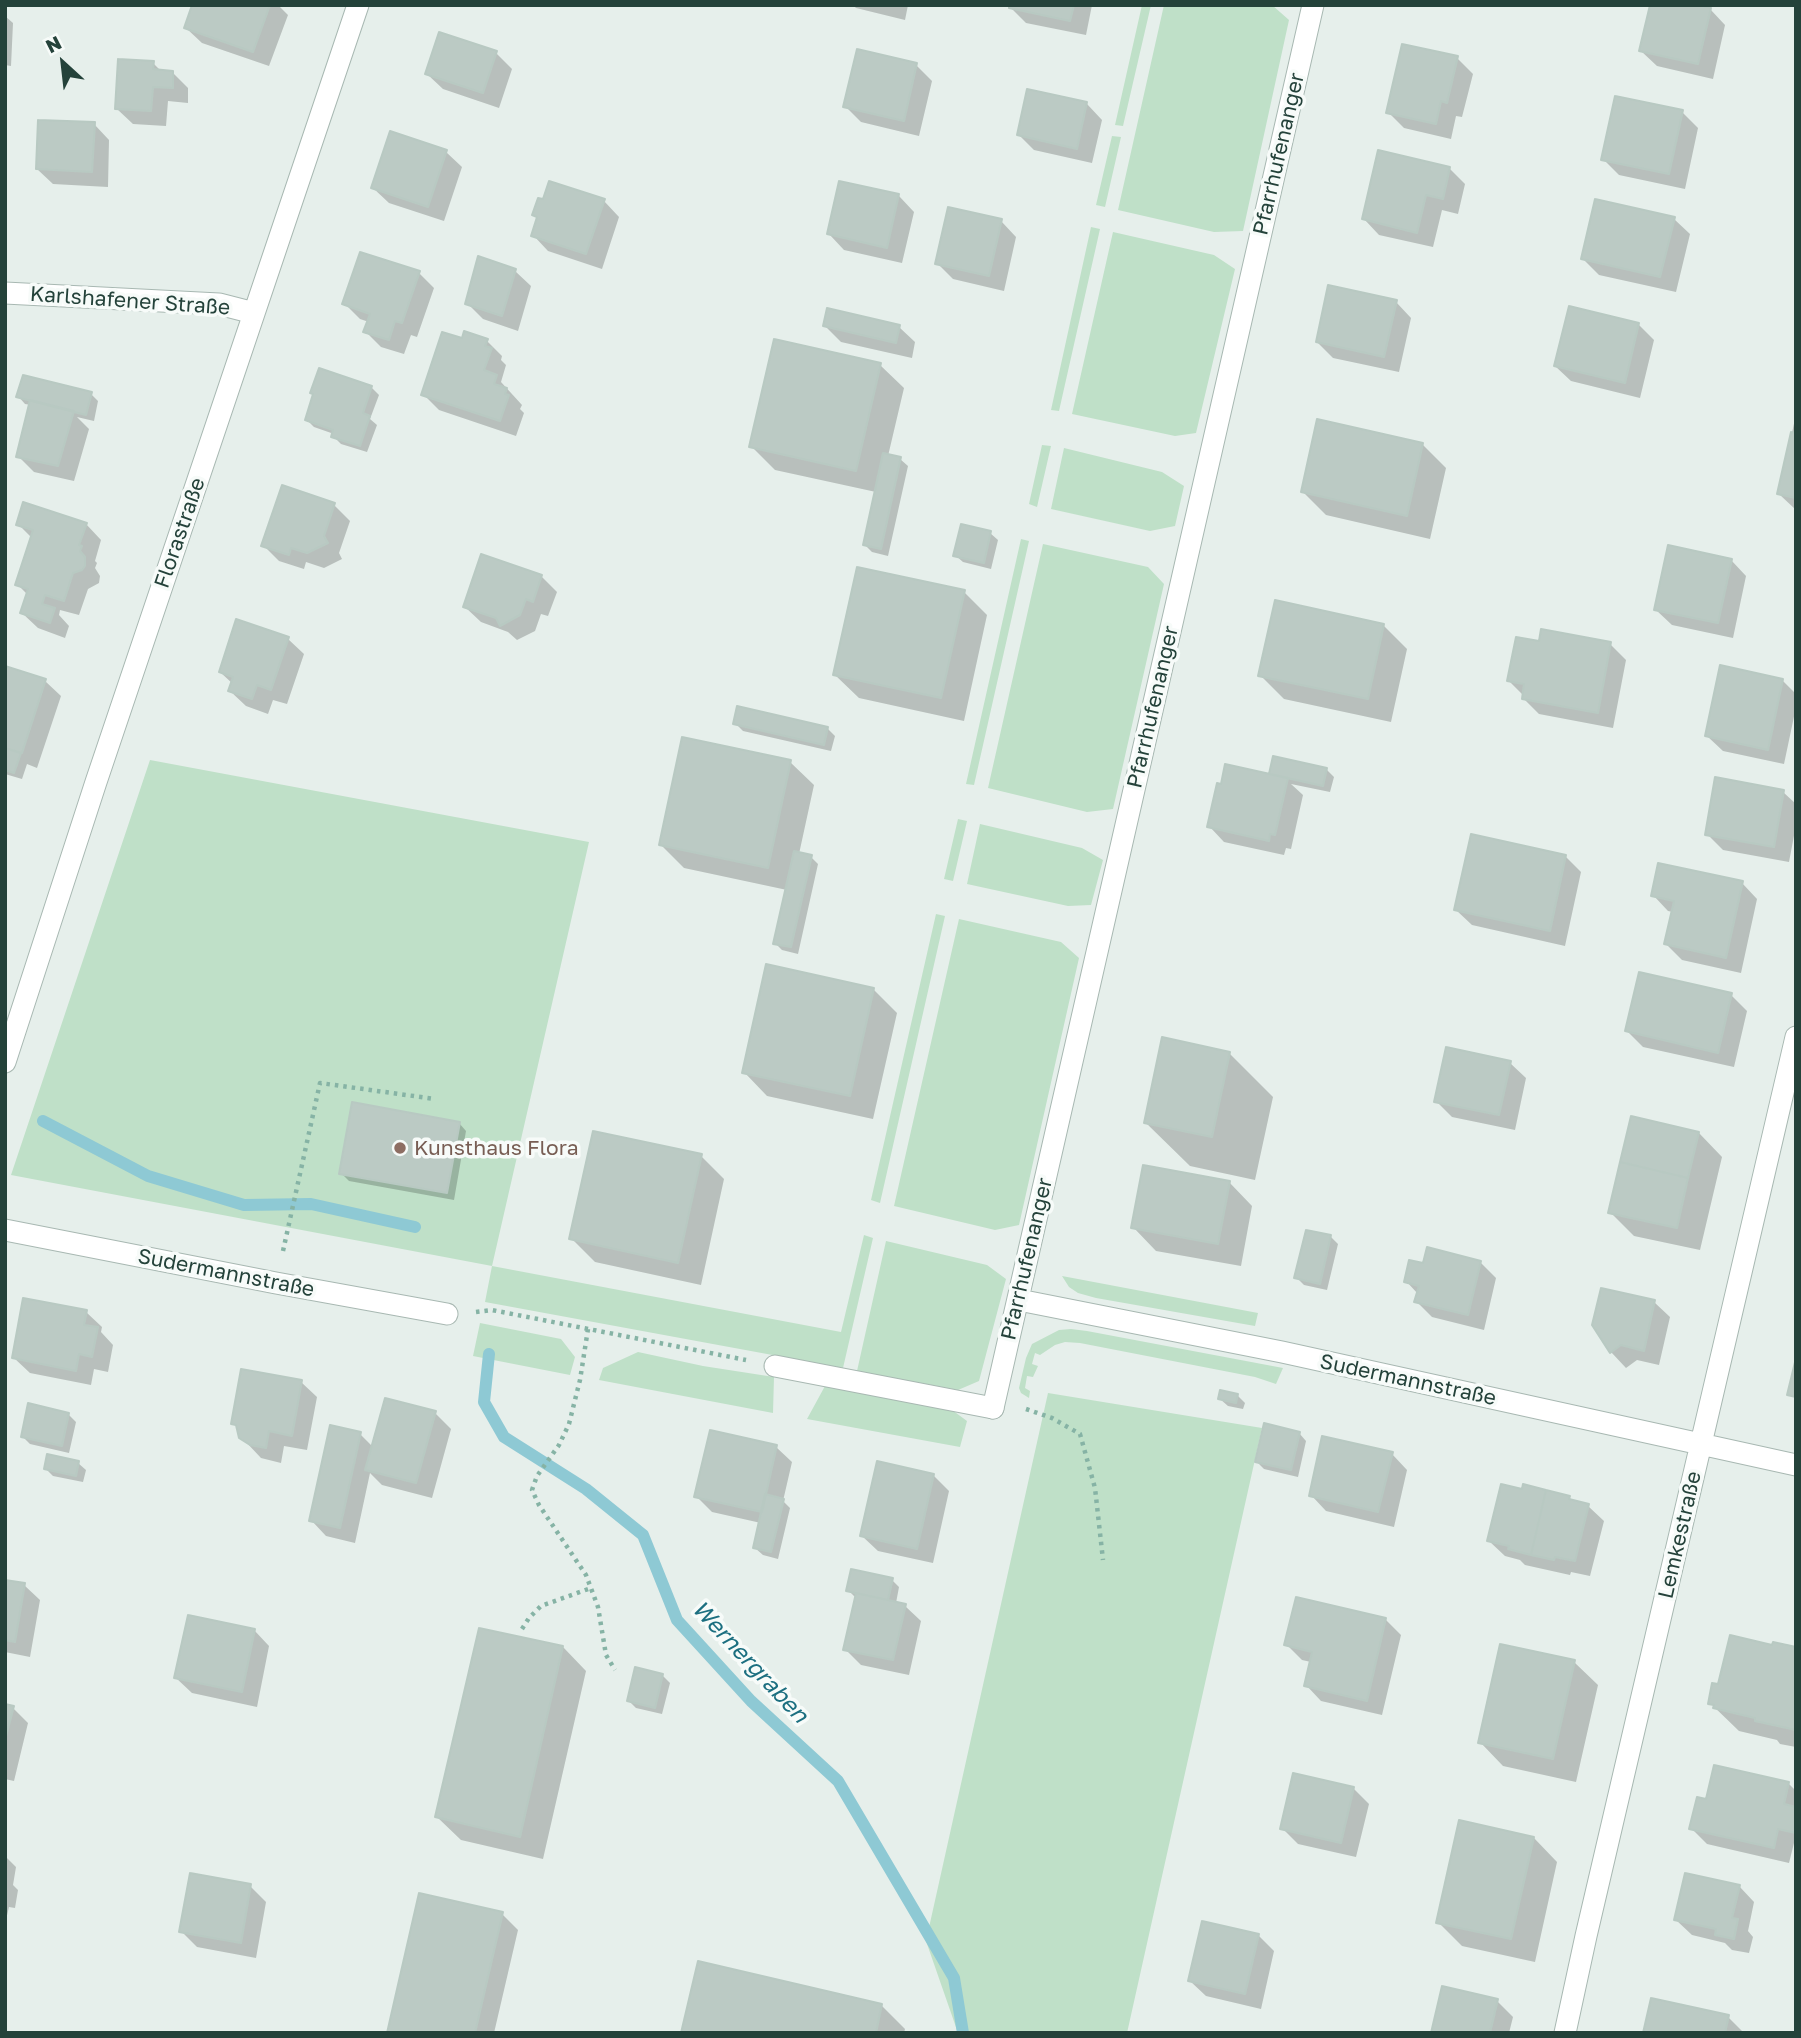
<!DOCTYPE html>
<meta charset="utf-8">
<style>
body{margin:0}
#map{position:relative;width:1801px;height:2038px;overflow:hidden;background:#e6efeb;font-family:"Golos Text",sans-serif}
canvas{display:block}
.frame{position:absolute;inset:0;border:7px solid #24423a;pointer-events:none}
.north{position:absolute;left:28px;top:28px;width:70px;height:70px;-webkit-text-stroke:5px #f7fbf9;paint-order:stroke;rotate:333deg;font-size:19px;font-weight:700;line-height:28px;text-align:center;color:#24423a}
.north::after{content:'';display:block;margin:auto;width:24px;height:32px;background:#24423a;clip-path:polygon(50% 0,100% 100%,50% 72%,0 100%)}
</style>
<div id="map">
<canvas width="1801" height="2038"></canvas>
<div class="frame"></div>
<div class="north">N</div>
</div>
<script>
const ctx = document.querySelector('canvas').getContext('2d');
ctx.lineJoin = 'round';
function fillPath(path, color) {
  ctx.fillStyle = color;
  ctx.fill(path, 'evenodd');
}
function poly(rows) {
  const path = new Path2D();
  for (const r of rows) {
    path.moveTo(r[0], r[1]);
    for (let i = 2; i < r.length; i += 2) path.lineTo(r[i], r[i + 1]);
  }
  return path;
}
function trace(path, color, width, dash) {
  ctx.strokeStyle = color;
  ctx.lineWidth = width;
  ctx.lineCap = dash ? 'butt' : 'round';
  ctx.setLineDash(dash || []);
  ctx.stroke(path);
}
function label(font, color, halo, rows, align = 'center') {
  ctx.font = font + ' "Golos Text",sans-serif';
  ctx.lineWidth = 7;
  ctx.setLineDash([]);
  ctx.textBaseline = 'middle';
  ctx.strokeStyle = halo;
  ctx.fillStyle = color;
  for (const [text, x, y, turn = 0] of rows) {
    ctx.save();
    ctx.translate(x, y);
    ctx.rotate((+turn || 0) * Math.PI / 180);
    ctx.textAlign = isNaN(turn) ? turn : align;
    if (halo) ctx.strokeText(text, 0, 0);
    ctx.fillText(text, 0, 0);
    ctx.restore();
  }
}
const green = poly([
 [1142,5,1151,5,1123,126,1115,125],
 [1164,5,1272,5,1289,20,1243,231,1214,232,1118,210],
 [1112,136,1121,137,1105,207,1096,205],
 [1091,227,1100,229,1059,411,1051,410],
 [1113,232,1214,255,1235,269,1196,433,1175,436,1072,414],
 [1042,445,1051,446,1037,507,1029,504],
 [1064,448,1162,472,1184,486,1175,526,1150,531,1051,509],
 [1021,539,1029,541,974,785,966,784],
 [1043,544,1148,567,1164,584,1113,809,1087,812,988,788],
 [150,760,589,842,492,1266,841,1332,864,1235,873,1238,843,1368,485,1302,492,1266,11,1175],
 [958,819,967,821,953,881,944,879],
 [980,824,1082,848,1103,860,1091,905,1068,906,967,884],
 [936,914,945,916,880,1203,871,1200],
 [959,919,1061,942,1079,958,1019,1225,995,1230,894,1206],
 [886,1241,987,1265,1006,1279,979,1381,958,1390,857,1371],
 [1062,1276,1258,1313,1255,1326,1096,1298,1078,1293,1069,1287],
 [480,1323,561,1339,575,1357,570,1375,473,1356],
 [1071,1329,1087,1331,1283,1368,1276,1384,1255,1377,1080,1343,1065,1342,1055,1345,1040,1355,1035,1353,1032,1364,1038,1366,1033,1377,1027,1376,1025,1388,1030,1391,1029,1398,1021,1393,1019,1388,1026,1358,1032,1344,1059,1330],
 [638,1352,703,1366,774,1377,773,1413,599,1380,603,1368],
 [825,1386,952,1410,967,1421,960,1447,807,1419],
 [1048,1393,1262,1428,1127,2033,958,2033,926,1941]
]);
const shadow = poly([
 [193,5,278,5,288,15,269,66,202,43,186,28],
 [853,5,908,5,905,20,856,8],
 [1011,5,1092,5,1086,35,1026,23,1010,7],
 [1710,9,1725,25,1713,79,1657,66,1641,51],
 [5,16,13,23,11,66,5,65],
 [496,53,512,69,499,108,443,89,427,74],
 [1457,58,1473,74,1462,117,1456,116,1451,139,1404,128,1388,112],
 [153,63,162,72,172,72,188,88,188,103,168,101,166,126,133,124,117,109],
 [916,65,932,81,919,136,861,122,845,106],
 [1087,104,1102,120,1092,163,1034,150,1019,135],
 [1682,112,1698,128,1685,189,1619,175,1603,159],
 [94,124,109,140,108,187,53,184,37,169],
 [446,152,462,167,444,221,389,203,373,188],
 [1449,168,1465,184,1458,214,1442,210,1433,247,1379,235,1364,219],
 [899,196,914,212,902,263,844,250,829,234],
 [544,201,604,201,619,217,602,269,548,251,533,235,538,219,534,215],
 [1674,219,1690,234,1676,292,1599,275,1583,259],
 [1001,221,1016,237,1004,291,953,279,937,263],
 [515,271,531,286,518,331,483,319,467,303],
 [419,273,434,288,417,337,411,335,404,354,381,347,365,331,369,322,360,319,344,303],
 [1396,302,1411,318,1399,372,1333,358,1317,342],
 [1638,324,1654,340,1640,398,1571,381,1555,366],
 [825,326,899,327,915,342,912,358,841,342],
 [464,341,487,341,502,356,501,360,506,365,501,382,522,405,520,409,524,413,516,436,439,410,423,394],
 [880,365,904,388,888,456,900,459,908,466,888,556,872,552,865,545,876,492,775,470,751,446],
 [371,387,379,395,370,419,377,425,367,452,341,444,333,436,334,434,314,427,307,420],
 [91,394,98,401,94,421,77,417,89,429,74,481,34,472,18,456,31,405,25,404,18,396],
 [1796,414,1796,510,1779,494],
 [1423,445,1446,468,1430,539,1326,515,1302,491],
 [334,505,350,521,339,553,342,559,324,568,306,562,304,569,279,561,263,545],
 [18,524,86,524,101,540,95,561,97,563,95,568,100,576,99,583,88,589,79,615,60,610,59,615,69,626,65,638,38,628,22,613,28,595,17,584,32,538],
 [990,533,998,540,991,569,963,562,955,555],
 [1731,560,1746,576,1733,638,1672,625,1656,610],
 [541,576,557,592,548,616,541,614,535,631,517,640,508,632,481,622,465,607],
 [964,592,987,615,964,721,859,698,835,675],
 [1383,625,1407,649,1391,722,1284,699,1260,675],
 [288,639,304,654,287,704,273,700,268,714,246,706,230,691,233,684,220,672],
 [1540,643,1610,644,1626,660,1613,728,1539,714,1524,699,1524,696,1509,681],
 [5,668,45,681,61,696,37,768,27,764,22,779,5,774],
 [1782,680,1796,694,1796,707,1784,764,1723,751,1707,736],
 [735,723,828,729,835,736,831,751,743,731],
 [790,762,814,785,799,854,811,857,818,864,798,954,782,950,775,943,787,890,684,868,661,845],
 [1327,770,1334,777,1330,792,1291,784,1303,795,1291,849,1286,848,1284,855,1224,842,1209,826,1271,776],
 [1783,792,1796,804,1796,825,1789,862,1723,850,1707,834],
 [1565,856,1581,872,1565,946,1472,925,1456,910],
 [1742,883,1757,899,1741,973,1682,960,1666,944,1673,912,1668,911,1653,895],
 [873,989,897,1013,873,1119,767,1096,744,1072],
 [1731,995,1747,1011,1734,1067,1643,1047,1627,1031],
 [1229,1053,1273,1097,1255,1180,1190,1166,1146,1123],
 [1510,1063,1526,1078,1515,1130,1452,1117,1436,1101],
 [459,1123,466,1131,454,1200,349,1181,341,1173],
 [1699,1133,1722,1157,1700,1250,1634,1236,1610,1212],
 [701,1156,724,1179,701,1285,595,1262,571,1238],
 [1229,1182,1252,1206,1241,1266,1156,1251,1133,1227],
 [1331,1237,1338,1244,1327,1290,1304,1285,1296,1277],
 [1480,1262,1496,1278,1484,1330,1432,1317,1416,1301,1418,1294,1406,1281,1424,1265],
 [1654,1302,1670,1317,1659,1365,1637,1360,1626,1368,1611,1352],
 [86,1312,102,1327,101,1332,113,1345,108,1372,94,1369,91,1385,30,1373,14,1358],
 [301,1382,317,1397,307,1450,284,1446,281,1463,261,1458,245,1441,238,1428,232,1423],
 [1237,1395,1245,1403,1243,1409,1228,1406,1220,1399],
 [435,1413,451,1429,432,1498,382,1485,370,1473,355,1543,326,1536,311,1520,360,1434,373,1447],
 [69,1415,76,1422,69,1453,30,1444,23,1437],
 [1299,1433,1306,1441,1298,1477,1264,1469,1256,1461],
 [776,1447,792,1462,783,1501,790,1508,778,1559,763,1555,755,1548,761,1523,712,1512,696,1496],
 [1392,1454,1407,1470,1394,1527,1326,1511,1311,1495],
 [78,1463,86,1470,83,1482,53,1476,46,1469],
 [933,1475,949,1491,933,1563,878,1551,862,1536],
 [1569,1497,1574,1502,1588,1506,1604,1521,1590,1576,1571,1572,1570,1575,1525,1565,1520,1560,1505,1556,1489,1541],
 [892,1580,899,1587,896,1603,905,1606,921,1621,909,1675,861,1665,845,1649,855,1597,848,1590],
 [5,1581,24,1585,40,1600,30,1657,5,1652],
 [1386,1620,1401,1635,1382,1715,1321,1701,1306,1685,1311,1662,1302,1660,1286,1644],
 [254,1630,269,1646,257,1707,192,1693,176,1678],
 [563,1647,586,1671,543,1859,461,1840,437,1817],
 [1774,1647,1796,1649,1796,1747,1780,1744,1777,1740,1739,1731,1710,1703,1719,1686],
 [1574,1662,1598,1685,1576,1782,1503,1766,1480,1742],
 [662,1675,670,1683,662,1714,636,1708,629,1701],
 [5,1706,13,1708,28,1723,14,1781,5,1779],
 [1788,1783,1796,1791,1796,1844,1794,1843,1789,1863,1707,1844,1691,1828,1707,1801],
 [1353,1788,1369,1804,1356,1857,1298,1844,1282,1828],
 [1534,1838,1557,1862,1535,1962,1462,1946,1438,1922],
 [5,1856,16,1867,13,1885,18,1890,15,1908,9,1907,5,1924],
 [250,1886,266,1902,256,1958,197,1947,181,1931],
 [1739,1886,1754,1902,1748,1931,1753,1937,1749,1953,1732,1950,1725,1943,1692,1935,1676,1920],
 [502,1914,518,1930,494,2033,388,2033],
 [1258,1935,1274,1951,1261,2009,1206,1996,1190,1981],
 [1497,2001,1513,2017,1509,2033,1433,2033],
 [881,2005,905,2029,904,2033,683,2033],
 [1728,2017,1744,2033,1645,2033]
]);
const stream = poly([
 [43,1121,148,1176,244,1205,311,1204,415,1227],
 [489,1354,484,1402,504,1437,586,1489,643,1535,677,1620,751,1701,838,1781,954,1978,963,2033]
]);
const building = poly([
 [192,5,270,5,253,52,184,28,192,5],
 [1009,5,1074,5,1070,21,1009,8,1009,5],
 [1650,5,1700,5,1711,8,1698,64,1639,51,1650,5],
 [439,32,497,51,483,93,425,74,439,32],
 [1402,44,1458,56,1447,103,1441,101,1436,124,1386,113,1402,44],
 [857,49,917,63,904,121,843,107,857,49],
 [118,59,154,61,153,69,173,71,173,88,153,87,151,111,115,109,118,59],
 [1027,89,1087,102,1077,149,1017,135,1027,89],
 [1615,96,1683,110,1669,174,1601,160,1615,96],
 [38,120,95,122,92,172,36,169,38,120],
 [390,131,447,150,428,207,371,188,390,131],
 [1378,150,1450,167,1443,199,1426,195,1417,233,1362,219,1378,150],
 [549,181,605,199,586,254,531,236,537,217,532,215,538,198,543,199,549,181],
 [839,181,899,194,887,248,827,234,839,181],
 [1595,199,1675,217,1660,277,1581,259,1595,199],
 [948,207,1002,219,989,276,935,264,948,207],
 [360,252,420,271,402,323,395,321,389,340,363,332,370,314,342,304,360,252],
 [478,256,516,269,502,316,465,304,478,256],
 [1328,285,1397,300,1384,357,1316,342,1328,285],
 [1569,306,1639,323,1625,383,1554,366,1569,306],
 [827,308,900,325,896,343,823,326,827,308],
 [464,331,488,339,485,346,492,348,484,370,497,375,494,384,507,388,505,394,509,395,500,421,421,395,442,332,462,338,464,331],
 [774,339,881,363,856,471,749,447,774,339],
 [319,368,372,386,363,413,370,416,360,446,331,437,333,430,305,420,313,394,310,393,319,368],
 [23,375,92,392,86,415,16,397,23,375],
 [30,400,74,411,58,466,16,457,30,400],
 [1317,419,1423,443,1407,516,1301,492,1317,419],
 [1791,432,1796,433,1796,498,1777,494,1791,432],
 [883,453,901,457,881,549,863,545,883,453],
 [282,485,335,503,324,536,328,543,307,553,291,548,289,555,261,546,282,485],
 [23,502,87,523,79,545,82,546,80,551,85,557,85,566,82,570,73,573,64,601,45,595,42,604,55,608,50,623,20,613,28,589,15,585,33,530,16,525,23,502],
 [961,524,991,531,984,563,953,556,961,524],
 [1668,545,1732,559,1718,623,1654,610,1668,545],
 [481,554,542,575,533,602,526,599,520,615,500,626,496,618,463,607,481,554],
 [857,567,965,590,941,698,833,675,857,567],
 [1275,600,1384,624,1368,699,1258,676,1275,600],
 [236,619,289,637,271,690,257,685,252,699,228,691,233,677,219,672,236,619],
 [1541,629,1611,642,1598,713,1522,699,1524,684,1507,681,1516,637,1539,641,1541,629],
 [1720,665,1783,679,1768,750,1705,736,1720,665],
 [5,666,46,679,22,753,5,748,5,666],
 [737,706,828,727,824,745,733,724,737,706],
 [682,737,791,760,768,868,659,845,682,737],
 [5,748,21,753,14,773,5,770,5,748],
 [1273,756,1327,768,1323,786,1269,774,1273,756],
 [1225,764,1288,778,1275,835,1270,834,1269,841,1207,827,1217,783,1221,784,1225,764],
 [1715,777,1784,790,1774,847,1705,835,1715,777],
 [1471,834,1566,855,1550,931,1454,910,1471,834],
 [794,851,812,855,791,947,773,944,794,851],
 [1658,863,1743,881,1726,958,1664,944,1674,901,1651,896,1658,863],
 [766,964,874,988,850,1096,742,1073,766,964],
 [1639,972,1732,993,1718,1053,1625,1031,1639,972],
 [1162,1037,1230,1052,1212,1137,1144,1123,1162,1037],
 [1446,1047,1511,1061,1499,1115,1434,1102,1446,1047],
 [352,1102,460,1122,447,1193,339,1174,352,1102],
 [1631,1116,1699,1132,1688,1178,1620,1162,1631,1116],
 [593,1131,702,1154,678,1263,569,1239,593,1131],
 [1620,1162,1688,1178,1677,1228,1608,1213,1620,1162],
 [1143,1165,1230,1181,1218,1244,1131,1228,1143,1165],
 [1306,1230,1331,1235,1320,1284,1294,1278,1306,1230],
 [1427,1247,1481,1261,1468,1315,1414,1302,1419,1286,1404,1282,1409,1260,1423,1263,1427,1247],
 [1601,1288,1655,1300,1644,1351,1621,1345,1610,1353,1592,1325,1601,1288],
 [23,1298,87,1310,84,1325,98,1327,92,1357,79,1354,76,1371,12,1358,23,1298],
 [1796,1358,1796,1397,1787,1395,1796,1358],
 [241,1369,302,1380,292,1436,269,1431,266,1448,250,1445,239,1438,236,1425,231,1424,241,1369],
 [1220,1390,1238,1394,1236,1403,1218,1399,1220,1390],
 [385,1398,436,1411,416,1483,365,1470,385,1398],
 [28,1403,69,1413,62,1446,21,1437,28,1403],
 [1264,1423,1300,1432,1291,1470,1255,1462,1264,1423],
 [330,1425,361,1432,340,1528,309,1521,330,1425],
 [710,1430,777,1445,762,1512,694,1497,710,1430],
 [1322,1436,1393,1452,1378,1512,1309,1496,1322,1436],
 [47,1454,79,1461,76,1476,44,1469,47,1454],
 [877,1461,934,1474,917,1549,860,1536,877,1461],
 [1501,1484,1522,1489,1523,1484,1546,1490,1531,1555,1508,1549,1509,1546,1487,1541,1501,1484],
 [1546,1490,1570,1496,1569,1499,1589,1504,1575,1561,1555,1557,1554,1560,1531,1555,1546,1490],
 [765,1494,784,1499,771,1552,753,1548,765,1494],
 [851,1569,893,1578,888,1600,846,1591,851,1569],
 [5,1580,25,1583,15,1642,5,1640,5,1580],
 [856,1593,906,1604,893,1660,843,1650,856,1593],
 [1296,1597,1386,1618,1367,1701,1304,1686,1312,1652,1284,1645,1296,1597],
 [188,1615,255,1629,242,1692,174,1678,188,1615],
 [479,1628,563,1646,520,1837,435,1817,479,1628],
 [1730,1635,1772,1645,1773,1642,1796,1647,1796,1730,1755,1721,1755,1718,1713,1708,1714,1705,1708,1704,1712,1683,1718,1684,1730,1635],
 [1500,1644,1575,1660,1553,1759,1478,1743,1500,1644],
 [635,1667,663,1674,655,1708,627,1701,635,1667],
 [5,1704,14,1706,5,1740,5,1704],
 [1714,1765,1789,1782,1784,1804,1796,1807,1796,1833,1778,1829,1774,1848,1689,1829,1697,1797,1706,1799,1714,1765],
 [1293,1773,1354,1787,1341,1843,1280,1829,1293,1773],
 [1459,1820,1534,1837,1511,1939,1436,1923,1459,1820],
 [190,1873,251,1884,241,1943,179,1932,190,1873],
 [1685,1873,1740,1885,1732,1918,1738,1919,1734,1939,1715,1935,1716,1929,1674,1920,1685,1873],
 [419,1893,503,1912,475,2033,387,2033,419,1893],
 [1202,1921,1259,1934,1245,1994,1188,1981,1202,1921],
 [698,1961,882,2004,876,2033,681,2033,698,1961],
 [1442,1986,1498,1999,1490,2033,1431,2033,1442,1986],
 [1651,1998,1729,2015,1725,2033,1643,2033,1651,1998]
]);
const path = poly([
 [283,1251,320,1083,435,1099],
 [476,1312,492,1310,746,1360],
 [588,1329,580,1380,569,1424,559,1445,537,1476,532,1490,539,1505,586,1575,598,1607,606,1655,615,1670],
 [1026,1409,1052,1418,1080,1434,1095,1488,1103,1560],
 [522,1629,529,1618,541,1606,591,1588]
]);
const service = poly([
 [775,1366,993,1408]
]);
const minor = poly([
 [5,293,219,304,254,313],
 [5,1062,96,782,358,5],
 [5,1230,276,1283,447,1314],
 [1019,1300,1282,1352,1796,1465],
 [993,1408,1313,5],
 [1565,2033,1586,1936,1796,1037]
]);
const markers = [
 [400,1148,7,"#8d6e63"]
];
const streetNames = [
 ["Pfarrhufenanger",1279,154,-77],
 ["Karlshafener Straße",130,301,4],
 ["Florastraße",180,533,-71],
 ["Pfarrhufenanger",1153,707,-77],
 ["Pfarrhufenanger",1027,1259,-77],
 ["Sudermannstraße",226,1273,11],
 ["Sudermannstraße",1408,1380,12],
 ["Lemkestraße",1680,1535,-77]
];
const educationNames = [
 ["Kunsthaus Flora",414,1148]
];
const waterNames = [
 ["Wernergraben",750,1662,47]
];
fillPath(green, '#bfe0c8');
fillPath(shadow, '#0003');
trace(stream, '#8ec9d4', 12);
fillPath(building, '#bbcac4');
trace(building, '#b8c9c2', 2);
trace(service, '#a8b8b2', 23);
trace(minor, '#a8b8b2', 23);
trace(path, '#86b3a5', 4.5, [3.5, 5]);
trace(service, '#fff', 21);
trace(minor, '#fff', 21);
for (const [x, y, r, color] of markers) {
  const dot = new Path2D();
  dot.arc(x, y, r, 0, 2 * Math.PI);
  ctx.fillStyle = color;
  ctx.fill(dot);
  trace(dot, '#f7fbf9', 2.5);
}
label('21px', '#24423a', '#f7fbf9', streetNames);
label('21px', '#785e54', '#f7fbf9', educationNames, 'left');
label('italic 23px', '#1c6f80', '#f7fbf9', waterNames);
</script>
